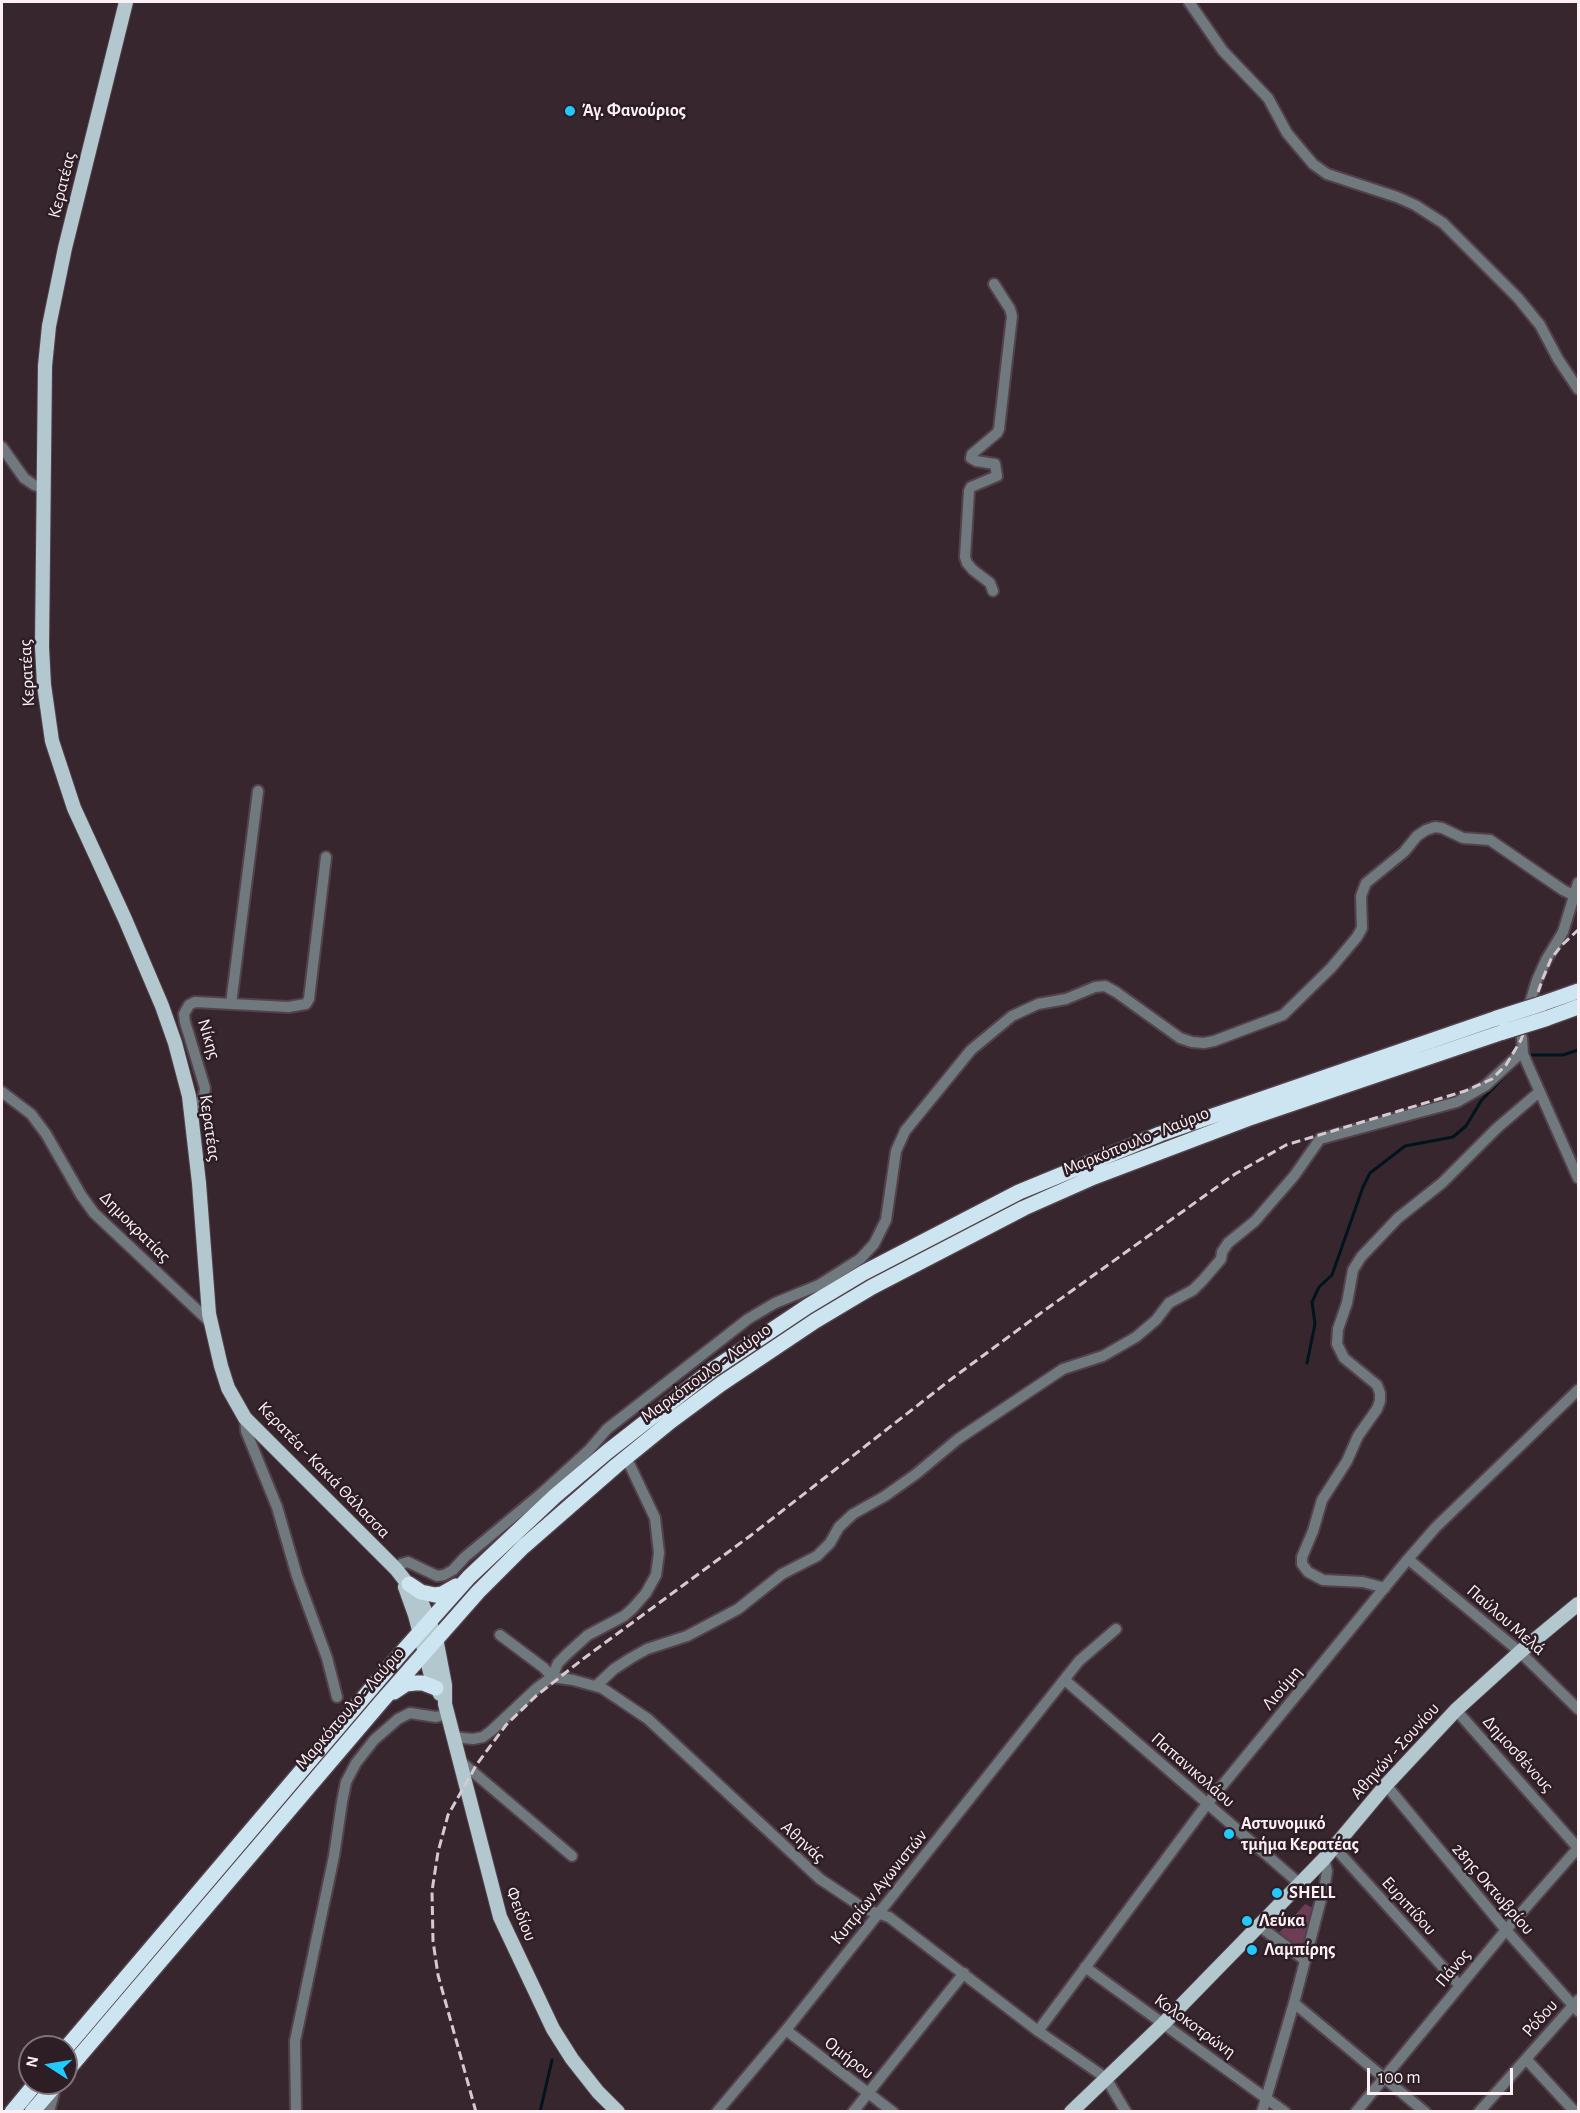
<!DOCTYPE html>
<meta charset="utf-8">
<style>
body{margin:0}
#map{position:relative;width:1580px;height:2113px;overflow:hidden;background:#38262f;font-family:"Alegreya Sans",sans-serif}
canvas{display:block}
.frame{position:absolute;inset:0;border:3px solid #fcf0f5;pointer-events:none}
.north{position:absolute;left:18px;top:2035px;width:60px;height:60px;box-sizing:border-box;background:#2d1d25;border:2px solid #807178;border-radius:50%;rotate:282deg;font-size:16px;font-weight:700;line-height:24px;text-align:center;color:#fcf0f5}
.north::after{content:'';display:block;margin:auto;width:21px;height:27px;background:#21c9fd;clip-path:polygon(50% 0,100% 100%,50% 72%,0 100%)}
.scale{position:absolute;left:1367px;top:2068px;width:146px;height:27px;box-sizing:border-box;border:3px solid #fcf0f5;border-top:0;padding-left:8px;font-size:18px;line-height:21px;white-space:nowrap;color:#fcf0f5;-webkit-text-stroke:4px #2d1d25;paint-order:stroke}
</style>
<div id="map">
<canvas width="1580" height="2113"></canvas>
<div class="frame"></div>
<div class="north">N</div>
<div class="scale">100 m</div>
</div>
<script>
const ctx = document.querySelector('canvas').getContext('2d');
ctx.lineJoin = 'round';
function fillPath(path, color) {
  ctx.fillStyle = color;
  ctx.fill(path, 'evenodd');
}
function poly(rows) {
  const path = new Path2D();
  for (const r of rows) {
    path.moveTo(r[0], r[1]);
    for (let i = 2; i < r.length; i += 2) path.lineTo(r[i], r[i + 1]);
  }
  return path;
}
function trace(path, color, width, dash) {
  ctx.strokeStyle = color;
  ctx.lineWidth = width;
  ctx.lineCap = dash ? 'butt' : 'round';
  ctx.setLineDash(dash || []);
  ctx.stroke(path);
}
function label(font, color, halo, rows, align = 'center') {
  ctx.font = font + ' "Alegreya Sans",sans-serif';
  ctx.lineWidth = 5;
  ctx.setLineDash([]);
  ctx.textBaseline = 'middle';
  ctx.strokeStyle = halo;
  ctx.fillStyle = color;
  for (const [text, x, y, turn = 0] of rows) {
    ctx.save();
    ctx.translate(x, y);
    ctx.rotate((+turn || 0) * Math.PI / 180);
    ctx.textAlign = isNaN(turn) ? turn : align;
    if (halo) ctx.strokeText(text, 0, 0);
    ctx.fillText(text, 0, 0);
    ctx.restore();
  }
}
const green = poly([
 [1305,1904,1313,1908,1300,1953,1276,1936]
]);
const stream = poly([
 [1531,1055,1563,1055,1578,1050],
 [1307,1363,1315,1324,1312,1302,1319,1287,1332,1275,1363,1187,1370,1173,1405,1146,1453,1137,1466,1126,1481,1101,1513,1067],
 [540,2112,552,2060]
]);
const minor = poly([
 [1189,2,1223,51,1268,98,1287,133,1313,164,1327,174,1397,197,1415,205,1443,223,1518,298,1540,325,1558,359,1578,389],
 [2,447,24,478,34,485,44,488],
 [993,591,990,583,973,570,967,563,965,557,969,491,971,487,997,476,995,464,976,461,971,458,972,454,997,433,999,429,1012,316,1010,309,994,284],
 [231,1004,258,791],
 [1529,1006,1537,980,1546,960,1563,932,1578,883],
 [1522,1038,1523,1054,1578,1178],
 [2,1092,31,1114,46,1134,81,1195,94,1213,211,1323],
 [189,1107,200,1102,204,1096,205,1088,185,1022,184,1014,189,1005,195,1002,288,1007,306,1004,309,999,326,857],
 [245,1418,246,1431,277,1507,297,1576,327,1658,337,1697],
 [1408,1559,1520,1652,1578,1709],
 [396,1569,401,1564,408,1562,437,1576,444,1575,453,1570,465,1557,543,1492,589,1450,607,1429,748,1319,775,1303,819,1285,860,1259,874,1244,886,1220,896,1151,905,1131,971,1050,1012,1016,1038,1004,1066,999,1095,987,1105,986,1116,992,1180,1038,1192,1042,1204,1043,1214,1041,1283,1015,1331,968,1357,937,1362,928,1361,896,1366,883,1404,852,1417,836,1426,830,1435,827,1442,828,1463,838,1490,840,1563,890,1575,896],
 [1385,1588,1363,1582,1323,1580,1308,1572,1302,1564,1302,1557,1313,1531,1322,1500,1347,1461,1358,1436,1377,1409,1380,1401,1380,1393,1377,1385,1344,1358,1337,1344,1338,1329,1347,1303,1353,1270,1361,1257,1398,1218,1442,1183,1497,1128,1539,1092],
 [500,1635,544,1668,552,1677],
 [552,1677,558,1663,568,1653,588,1635,624,1616,633,1608,646,1593,656,1575,659,1553,655,1518,626,1457],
 [1066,1681,1300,1884],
 [596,1686,614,1669,631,1658,647,1649,687,1636,738,1609,782,1574,817,1556,830,1543,839,1527,853,1514,885,1496,916,1474,958,1439,1063,1369,1103,1356,1136,1337,1156,1320,1169,1303,1193,1290,1203,1280,1221,1259,1222,1252,1228,1243,1255,1221,1294,1176,1320,1139,1457,1102,1485,1086,1522,1052],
 [1456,1710,1578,1848],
 [453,1737,473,1739,483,1737,491,1731,537,1688,552,1677,573,1680,602,1688,648,1719,820,1879,865,1909,889,1917,1038,2031,1106,2078,1126,2112],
 [459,1760,572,1856],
 [1386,1785,1506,1930,1578,2011],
 [1335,1848,1460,1986],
 [1259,1926,1305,1960],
 [1085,1967,1285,2112],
 [1294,2003,1425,2112],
 [786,2030,893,2112],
 [1038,2031,1207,1804,1408,1559,1436,1527,1578,1390],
 [1526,2059,1575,2112],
 [49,2112,55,2089],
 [296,2112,295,2041,334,1856,342,1802,346,1782,356,1763,374,1740,398,1719,410,1713,436,1717,448,1714],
 [717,2112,786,2030,1079,1661,1116,1629],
 [853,2112,964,1973],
 [1262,2112,1294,2003,1325,1884,1327,1871,1324,1859],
 [1356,2112,1506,1930,1578,1848],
 [1479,2112,1578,2000]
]);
const major = poly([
 [126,2,65,248,49,326,45,366,42,647,44,685,52,741,74,808,125,919,162,1006,175,1043,189,1096,199,1183,209,1314,221,1366,228,1388,245,1418,396,1569,421,1601,436,1638,445,1685,445,1704,500,1917,553,2029,572,2059,598,2092,618,2112],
 [405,1587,415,1615,430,1672,440,1694],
 [1071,2112,1164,2023,1324,1859,1386,1785,1456,1710,1520,1652,1578,1604]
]);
const highway = poly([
 [1541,1004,1578,991],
 [1545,1019,1578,1007],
 [409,1584,421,1592,435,1595,442,1594,456,1586],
 [394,1692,406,1684,415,1683,423,1683,436,1688],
 [66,2048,404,1650,469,1577,555,1496,607,1452,712,1370,808,1306,863,1273,1019,1192,1160,1134,1497,1018],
 [66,2072,382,1701,478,1592,523,1547,617,1465,671,1421,721,1384,815,1321,872,1287,1024,1208,1094,1177,1247,1119,1503,1032],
 [12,2112,36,2083],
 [32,2112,57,2083]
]);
const rail = poly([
 [476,2112,438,1975,433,1941,432,1891,438,1852,448,1815,477,1764,506,1725,536,1696,583,1659,750,1536,954,1377,1045,1310,1235,1174,1286,1145,1465,1091,1492,1079,1506,1065,1521,1040,1543,978,1551,959,1561,946,1578,930]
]);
const highwayBridge = poly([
 [1497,1018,1541,1004],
 [1503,1032,1545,1019]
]);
const markers = [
 [570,111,6,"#21c9fd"],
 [1229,1834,6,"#21c9fd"],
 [1277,1893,6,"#21c9fd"],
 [1247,1921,6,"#21c9fd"],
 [1252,1950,6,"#21c9fd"]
];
const poiNames = [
 ["Άγ. Φανούριος",582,111],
 ["Αστυνομικό",1241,1824],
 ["τμήμα Κερατέας",1241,1845],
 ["SHELL",1289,1893],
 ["Λεύκα",1259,1921],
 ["Λαμπίρης",1264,1950]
];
const streetNames = [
 ["Κερατέας",62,185,-76],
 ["Κερατέας",27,673,-93],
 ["Νίκης",209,1039,73],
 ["Κερατέας",210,1128,82],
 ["Μαρκόπουλο - Λαύριο",1136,1141,-22],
 ["Δημοκρατίας",135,1227,45],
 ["Μαρκόπουλο - Λαύριο",706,1373,-36],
 ["Κερατέα - Κακιά Θάλασσα",324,1470,46],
 ["Παύλου Μελά",1506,1620,41],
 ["Λιούμη",1282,1688,-50],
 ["Μαρκόπουλο - Λαύριο",350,1708,-49],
 ["Αθηνών - Σουνίου",1395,1751,-48],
 ["Δημοσθένους",1518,1754,48],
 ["Παπανικολάου",1193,1770,41],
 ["Αθηνάς",803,1842,42],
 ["Κυπρίων Αγωνιστών",879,1887,-51],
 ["28ης Οκτωβρίου",1493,1889,49],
 ["Ευριπίδου",1409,1906,48],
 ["Φειδίου",521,1914,69],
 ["Πάνος",1453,1968,-50],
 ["Ρόδου",1540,2018,-48],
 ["Κολοκοτρώνη",1195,2026,36],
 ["Ομήρου",849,2058,38]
];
fillPath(green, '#6c3d55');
trace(stream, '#00141d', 3);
trace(minor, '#53424b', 14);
trace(major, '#53424b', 16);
trace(highway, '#53424b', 18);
trace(minor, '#70797d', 10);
trace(major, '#b3c7cf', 14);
trace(highway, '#cde5f0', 15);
trace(rail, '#d6c9cf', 3, [9, 4.5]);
trace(highwayBridge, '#53424b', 18, []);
trace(highwayBridge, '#cde5f0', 15);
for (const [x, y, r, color] of markers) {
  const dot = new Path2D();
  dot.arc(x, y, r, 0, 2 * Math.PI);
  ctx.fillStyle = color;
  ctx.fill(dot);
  trace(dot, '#2d1d25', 2);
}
label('bold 18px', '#fcf0f5', '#2d1d25', poiNames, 'left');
label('18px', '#fcf0f5', '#2d1d25', streetNames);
</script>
